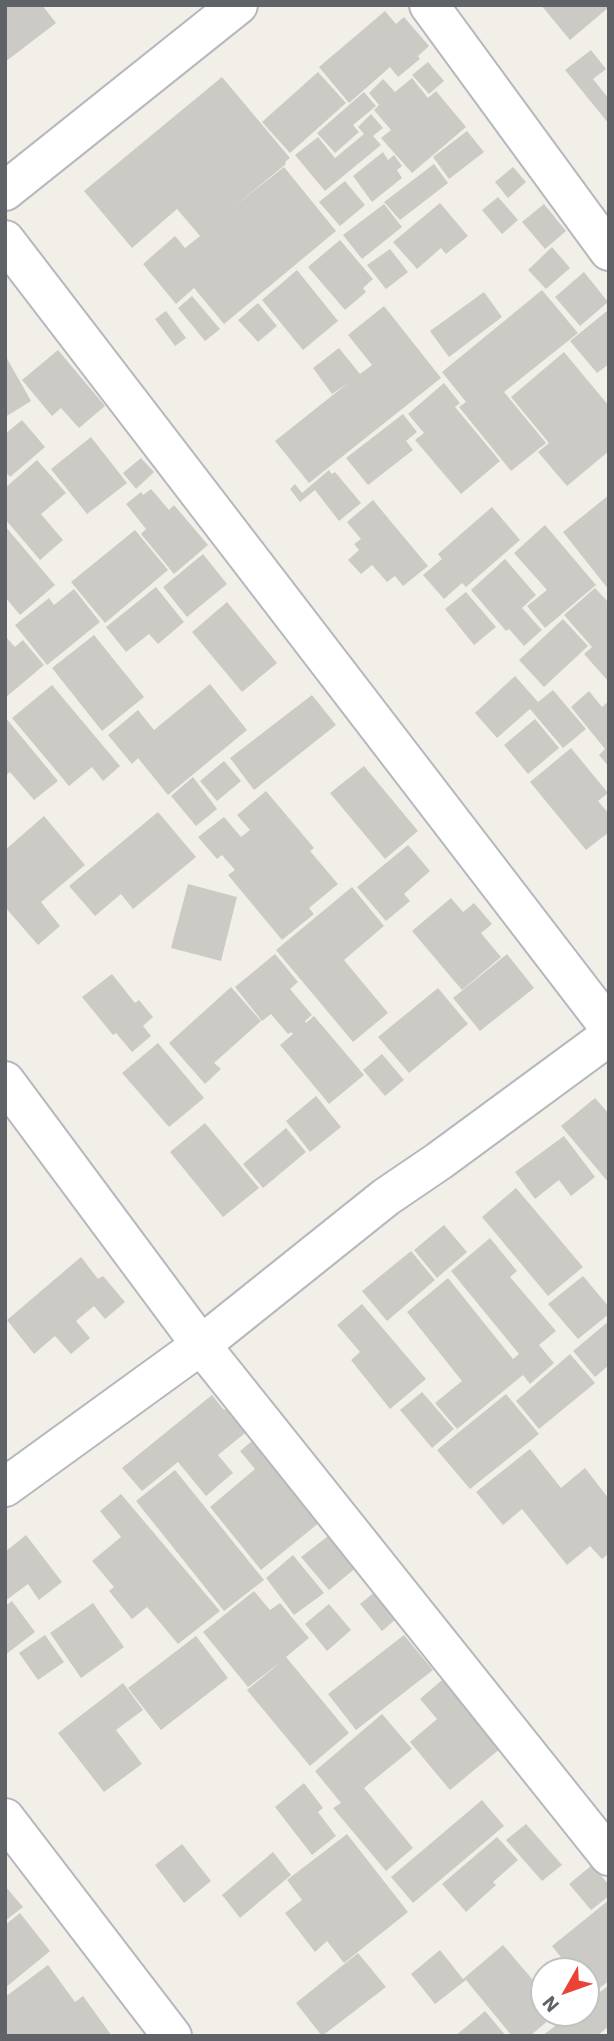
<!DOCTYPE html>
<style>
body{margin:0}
#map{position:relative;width:614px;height:2041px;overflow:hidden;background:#f1efe8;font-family:"IBM Plex Sans",sans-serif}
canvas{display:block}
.frame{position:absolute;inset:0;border:7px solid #5f6368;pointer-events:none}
.north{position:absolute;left:530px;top:1957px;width:70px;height:70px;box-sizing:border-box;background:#fff;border:2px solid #bfc1c3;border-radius:50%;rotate:230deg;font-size:19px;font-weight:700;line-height:28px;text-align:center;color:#5f6368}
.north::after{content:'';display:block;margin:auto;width:24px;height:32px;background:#ea4335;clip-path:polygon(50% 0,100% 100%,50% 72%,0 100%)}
</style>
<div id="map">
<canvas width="614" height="2041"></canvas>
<div class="frame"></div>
<div class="north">N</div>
</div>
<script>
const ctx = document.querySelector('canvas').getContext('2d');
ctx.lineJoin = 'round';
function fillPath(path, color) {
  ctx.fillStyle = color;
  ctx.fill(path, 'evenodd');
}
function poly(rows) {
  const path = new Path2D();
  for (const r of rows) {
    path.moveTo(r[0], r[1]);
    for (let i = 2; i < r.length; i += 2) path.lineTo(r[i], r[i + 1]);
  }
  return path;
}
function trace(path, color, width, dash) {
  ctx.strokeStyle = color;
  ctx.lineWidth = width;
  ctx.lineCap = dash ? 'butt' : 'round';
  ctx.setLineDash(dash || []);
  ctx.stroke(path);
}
const building = poly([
 [5,5,42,5,56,23,5,62],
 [541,5,609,5,609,7,570,40],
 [385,11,396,24,404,17,429,46,418,56,420,59,398,77,390,67,349,103,319,67],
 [591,50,606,69,593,79,609,99,609,124,565,70],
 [428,62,444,81,429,94,412,75],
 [318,72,346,103,290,153,262,122],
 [222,77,290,158,285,162,286,164,232,208,284,167,336,231,224,324,194,288,176,304,143,264,175,236,185,248,200,236,177,209,132,248,84,191],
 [412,78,428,98,436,91,466,127,412,173,381,138,391,130,374,110,379,105,369,93,383,79,395,92],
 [364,92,376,106,353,125,359,132,335,153,317,133],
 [371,114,383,128,373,136,381,145,325,191,295,155,318,137,335,158,364,134,358,127],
 [467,131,484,152,449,179,433,157],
 [383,152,388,160,394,155,402,166,397,170,402,178,372,202,353,176],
 [434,164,448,183,400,220,384,202],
 [513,167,526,182,508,198,495,182],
 [345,181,365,205,340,226,319,202],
 [498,197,518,220,502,234,482,210],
 [440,203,468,236,446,254,441,248,417,269,393,242],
 [384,204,402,227,362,259,343,235],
 [544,204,566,231,545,249,522,222],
 [340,240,373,279,363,288,366,292,345,310,308,267],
 [552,247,570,268,546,289,528,270],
 [390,249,408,272,386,289,367,265],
 [297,270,338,321,303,350,262,300],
 [584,272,608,302,580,326,555,297],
 [542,290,578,333,504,392,546,443,511,471,459,407,466,402,442,372],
 [484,292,502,317,449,357,430,331],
 [192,296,220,329,205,341,178,308],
 [258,303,277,326,258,342,238,320],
 [384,306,441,378,309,483,275,441,348,383,332,394,313,368,339,348,360,374,372,365,348,335],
 [166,311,186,338,175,346,155,319],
 [607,311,609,313,609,364,597,373,570,341],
 [58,350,105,406,79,428,61,408,52,416,22,380],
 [564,352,609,406,609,451,567,486,538,452,549,443,511,397],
 [5,355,31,401,5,417],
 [444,383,460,403,455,407,500,461,461,494,415,440,424,433,408,414],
 [403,414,417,432,406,441,413,450,368,485,346,458],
 [22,420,45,447,10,477,5,471,5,434],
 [91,437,127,483,87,514,51,469],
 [141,458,154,472,136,489,123,473],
 [37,460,66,493,41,514,63,540,40,560,5,519,5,488],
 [329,470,332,474,335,472,361,503,339,521,315,490,300,502,290,489,295,484,302,493],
 [151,489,169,510,174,505,208,545,174,574,141,534,146,529,126,504,141,492,143,495],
 [609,495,609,590,563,532],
 [373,500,428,566,403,586,395,576,387,582,372,565,361,574,348,560,359,550,354,544,361,539,347,522],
 [492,507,520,540,466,587,462,583,444,599,423,575,442,559,438,554],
 [545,525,596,585,545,628,527,606,547,590,514,553],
 [5,526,55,585,20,615,5,597],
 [135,530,168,570,105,623,71,582],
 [203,554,227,584,187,617,163,587],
 [505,559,536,595,522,608,542,630,524,646,509,629,506,631,471,590],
 [156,587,184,622,158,644,149,634,126,652,106,627],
 [595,588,609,603,609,682,584,654,592,647,564,615],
 [74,589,100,622,47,665,15,625,49,598,54,605],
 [466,592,496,627,474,645,445,609],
 [227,602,277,663,242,692,192,632],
 [563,619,588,646,544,687,519,660],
 [94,635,144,697,102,731,52,668],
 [5,636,15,647,23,640,44,665,5,698],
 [515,676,538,702,553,690,586,729,563,748,530,709,497,738,475,713],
 [210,684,247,730,168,795,138,758,132,764,108,735,138,710,154,730],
 [52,685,120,766,103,781,92,767,69,786,12,718],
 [589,691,602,707,609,701,609,767,599,755,605,749,571,707],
 [312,695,336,725,254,790,230,758],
 [5,717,58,781,34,800,10,772,5,776],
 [535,719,559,748,528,774,504,745],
 [571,748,608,793,598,801,609,814,609,832,586,850,530,782],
 [224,761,241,781,217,801,200,781],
 [364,766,418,831,385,859,330,793],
 [193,777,217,809,196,826,171,796],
 [266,791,314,848,310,851,338,884,309,908,314,914,282,940,228,875,235,870,222,855,217,859,198,837,224,817,241,837,250,830,237,815],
 [158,812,196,857,133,909,121,894,95,916,69,886],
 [44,816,85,865,41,902,60,926,38,945,5,907,5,850],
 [408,845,430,871,404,894,410,901,386,921,357,887],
 [188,884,237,897,221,961,171,948],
 [352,887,384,926,344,960,388,1013,353,1042,276,950],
 [451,898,463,912,474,903,492,924,481,933,501,957,462,990,412,931],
 [275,954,298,982,290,989,312,1015,305,1021,306,1023,314,1016,364,1075,329,1104,280,1045,293,1034,291,1032,288,1034,271,1014,262,1021,235,987],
 [507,954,534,988,480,1031,453,998],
 [112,974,135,1003,139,1000,153,1017,143,1026,151,1036,132,1052,116,1033,113,1035,82,997],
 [231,987,261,1021,214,1063,221,1069,205,1084,169,1043],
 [438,988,468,1024,409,1073,378,1037],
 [158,1043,204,1098,169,1127,122,1073],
 [382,1054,404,1080,385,1096,363,1070],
 [316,1096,341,1127,310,1152,286,1121],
 [595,1098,609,1114,609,1183,561,1126],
 [205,1123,259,1188,223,1217,170,1152],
 [286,1128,306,1152,263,1188,243,1164],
 [564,1136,595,1177,571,1196,559,1180,535,1199,515,1172],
 [516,1188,583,1267,548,1296,482,1217],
 [444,1225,467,1252,437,1278,414,1250],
 [490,1238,517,1271,510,1277,556,1331,539,1345,554,1363,530,1384,523,1375,457,1429,435,1403,462,1381,407,1312,448,1278,513,1359,519,1354,451,1271],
 [411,1251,435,1280,387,1321,362,1291],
 [81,1257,98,1279,103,1276,125,1302,105,1319,94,1306,76,1321,90,1338,71,1354,55,1336,34,1354,7,1320],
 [583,1276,609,1307,609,1314,578,1339,548,1304],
 [362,1304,426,1379,390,1409,351,1360,360,1352,337,1325],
 [609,1321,609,1365,595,1377,573,1351],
 [570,1354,595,1383,539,1429,516,1401],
 [422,1392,454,1429,432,1448,400,1410],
 [506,1394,539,1434,470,1489,437,1450],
 [212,1395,224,1410,236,1401,255,1425,218,1455,233,1473,206,1496,178,1462,142,1491,122,1468],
 [263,1432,320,1522,261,1570,210,1507,255,1469,240,1451],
 [530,1449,561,1488,585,1468,609,1499,609,1553,602,1559,590,1546,567,1565,522,1509,503,1525,476,1492],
 [175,1470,264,1580,224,1611,136,1501],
 [121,1494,220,1611,178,1644,147,1607,132,1619,109,1591,114,1587,92,1561,121,1537,100,1511],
 [336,1530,363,1562,329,1590,301,1557],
 [26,1535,62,1582,39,1600,28,1584,5,1601,5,1552],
 [293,1555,324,1593,294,1615,266,1578],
 [382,1586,403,1613,382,1631,360,1604],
 [254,1591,270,1610,280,1603,309,1638,286,1657,349,1733,310,1766,247,1690,282,1661,248,1687,203,1632],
 [12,1601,35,1632,5,1655,5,1606],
 [93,1603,124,1647,81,1678,50,1633],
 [329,1604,351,1630,327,1651,305,1624],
 [45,1635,64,1662,38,1680,19,1653],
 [404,1635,433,1670,356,1730,328,1694],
 [196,1636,228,1678,161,1730,128,1688],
 [449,1674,507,1743,450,1790,410,1742,437,1719,420,1699],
 [123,1683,143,1710,116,1730,142,1764,104,1792,58,1733],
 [382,1714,412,1749,364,1788,413,1848,386,1871,333,1808,341,1803,315,1771],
 [304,1783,323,1808,318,1812,336,1836,312,1855,275,1807],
 [482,1800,504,1826,413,1903,391,1877],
 [526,1824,562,1865,542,1881,506,1840],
 [347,1834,408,1912,344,1963,327,1941,315,1952,285,1913,302,1900,287,1880],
 [497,1837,518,1860,493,1882,496,1885,466,1912,442,1884],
 [182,1844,211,1881,184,1903,155,1865],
 [273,1852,291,1875,240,1918,222,1895],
 [592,1865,609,1885,609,1896,591,1910,569,1884],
 [5,1886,23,1907,5,1921],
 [609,1900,609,1981,591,1994,586,1988,586,1971,572,1971,552,1946],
 [20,1913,50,1951,5,1988,5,1925],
 [503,1945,544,1993,544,2013,557,2013,530,2036,512,2036,466,1980,435,2004,411,1974,440,1950,463,1979],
 [358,1953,386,1987,322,2036,296,2003],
 [48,1965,75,2002,83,1996,112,2036,5,2036,5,1997],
 [609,1985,609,2026,597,2036,542,2036,572,2013,586,2013,586,2003],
 [485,2011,506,2036,455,2036]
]);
const minor = poly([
 [429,5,609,251],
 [5,191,238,5],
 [5,240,609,1027],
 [5,1081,201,1345,609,1856],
 [5,1487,201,1345,386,1197,439,1161,609,1036],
 [5,1818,172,2036]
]);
fillPath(building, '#cccac5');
trace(minor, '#b5b8bc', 42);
trace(minor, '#fff', 38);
</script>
